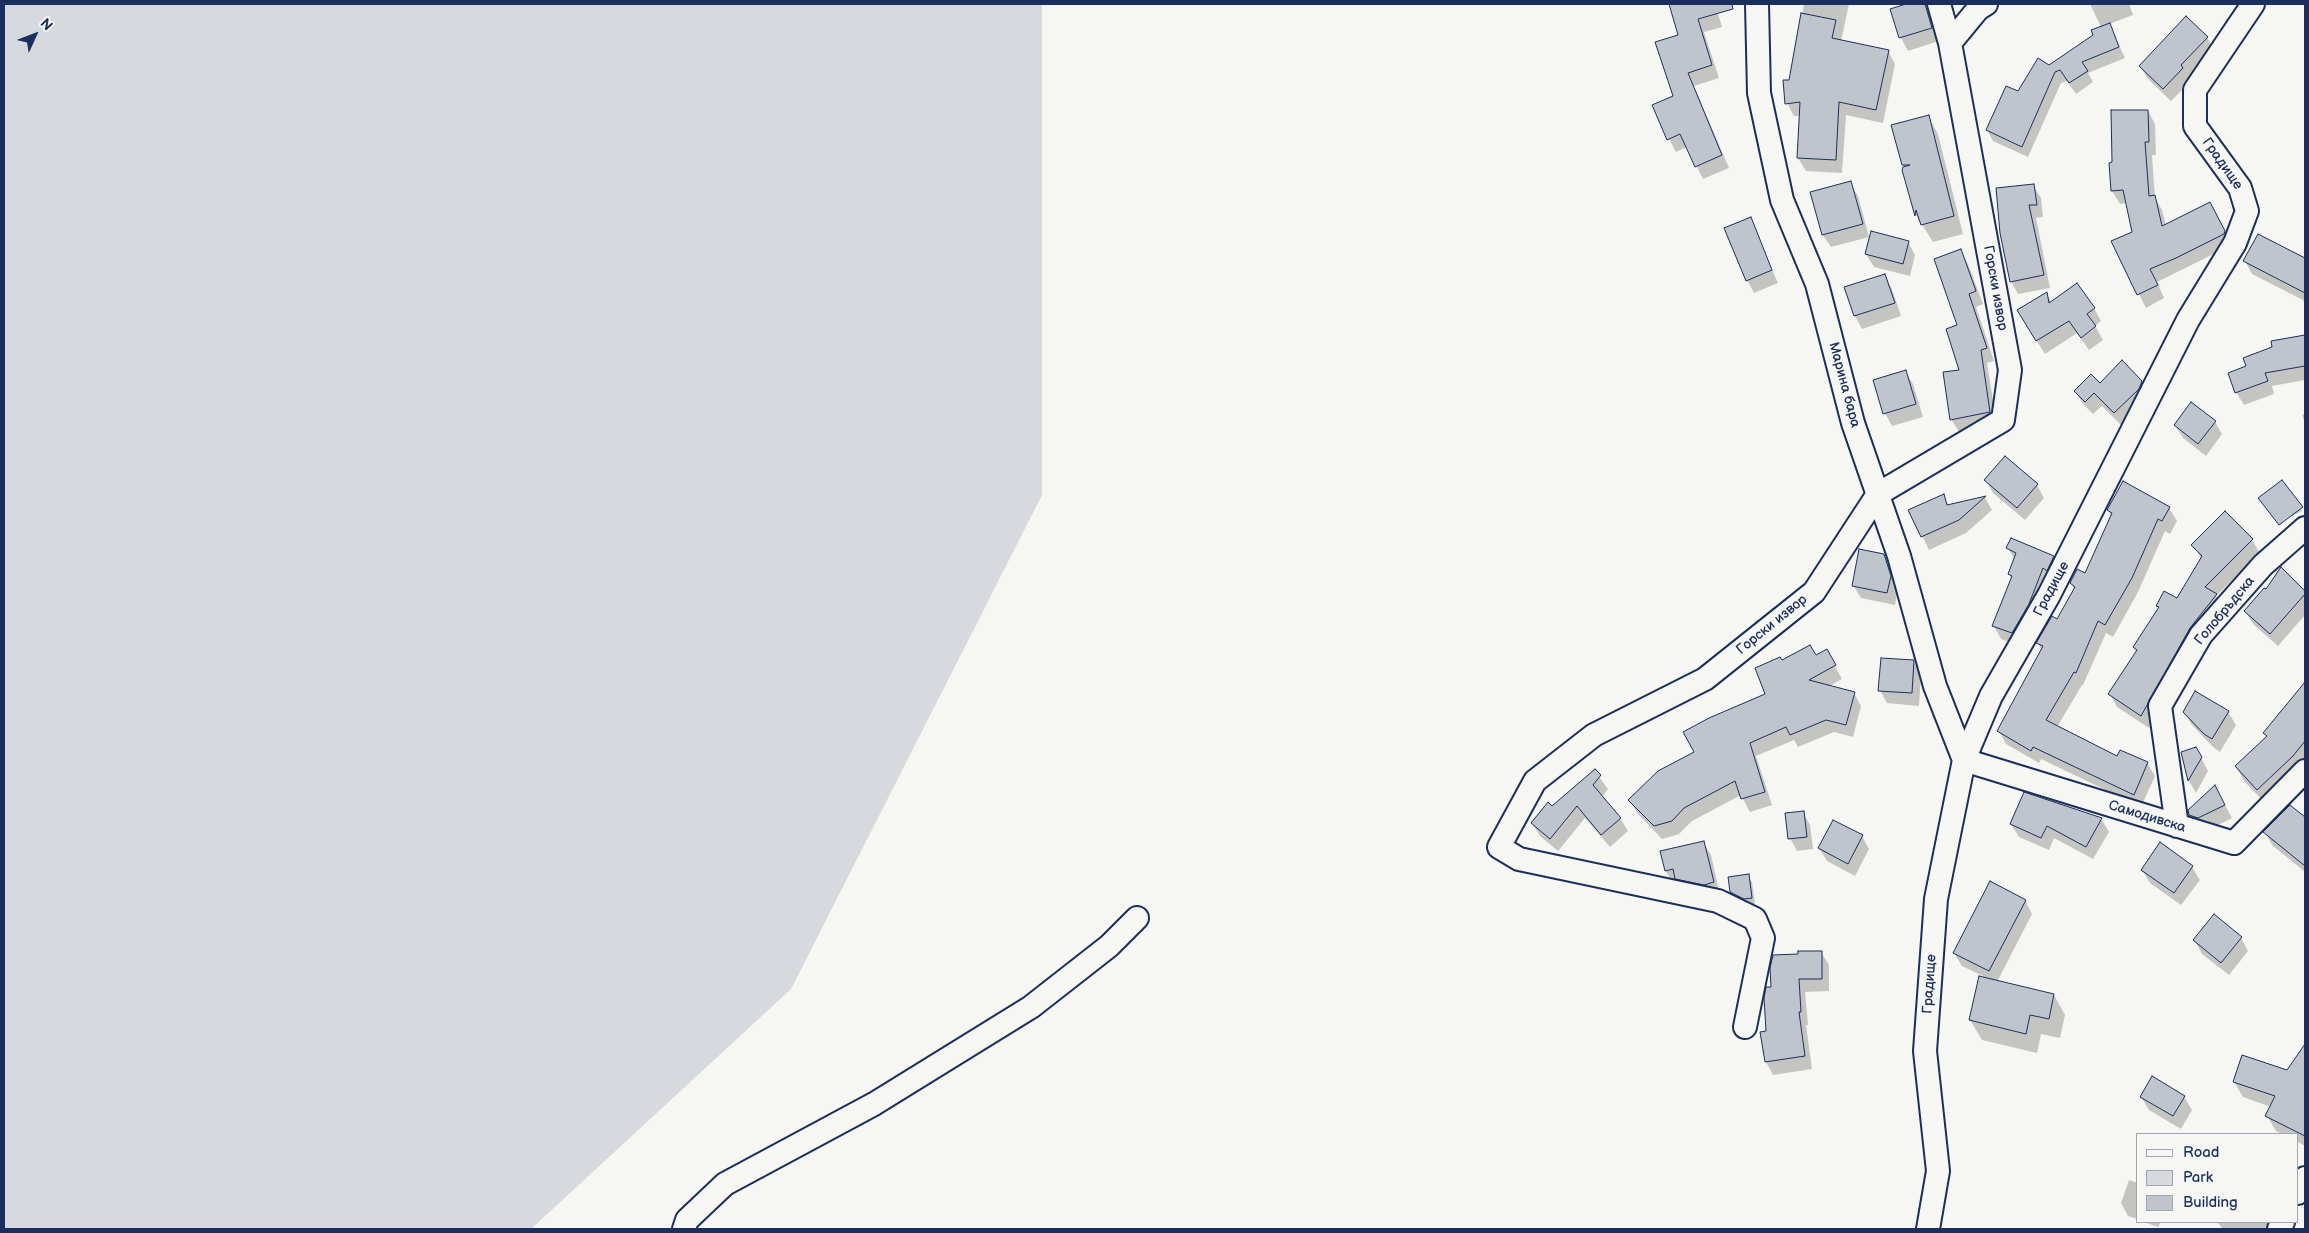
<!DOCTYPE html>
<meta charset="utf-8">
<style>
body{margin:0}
#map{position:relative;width:2309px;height:1233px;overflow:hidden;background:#f6f6f2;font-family:"Balsamiq Sans",sans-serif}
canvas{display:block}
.frame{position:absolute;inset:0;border:5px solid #1b2f5e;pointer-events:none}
.legend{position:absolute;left:2136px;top:1133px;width:162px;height:90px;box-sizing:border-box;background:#f6f6f2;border:1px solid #9ea6b7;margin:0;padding:6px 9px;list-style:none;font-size:15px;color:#1b2f5e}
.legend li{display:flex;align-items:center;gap:10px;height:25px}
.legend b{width:25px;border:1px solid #9ea6b7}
.north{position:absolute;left:10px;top:10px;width:50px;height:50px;-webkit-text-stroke:4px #f6f6f2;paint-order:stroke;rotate:47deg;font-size:14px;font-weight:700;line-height:20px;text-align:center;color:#1b2f5e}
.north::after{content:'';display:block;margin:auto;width:18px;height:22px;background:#1b2f5e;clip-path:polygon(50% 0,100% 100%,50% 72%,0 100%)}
</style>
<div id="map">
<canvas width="2309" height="1233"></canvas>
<div class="frame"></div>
<ul class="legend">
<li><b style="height:6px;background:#f6f6f2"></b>Road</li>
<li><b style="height:14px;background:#d6d9dd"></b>Park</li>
<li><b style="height:14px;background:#c0c4cd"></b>Building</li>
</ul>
<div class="north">N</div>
</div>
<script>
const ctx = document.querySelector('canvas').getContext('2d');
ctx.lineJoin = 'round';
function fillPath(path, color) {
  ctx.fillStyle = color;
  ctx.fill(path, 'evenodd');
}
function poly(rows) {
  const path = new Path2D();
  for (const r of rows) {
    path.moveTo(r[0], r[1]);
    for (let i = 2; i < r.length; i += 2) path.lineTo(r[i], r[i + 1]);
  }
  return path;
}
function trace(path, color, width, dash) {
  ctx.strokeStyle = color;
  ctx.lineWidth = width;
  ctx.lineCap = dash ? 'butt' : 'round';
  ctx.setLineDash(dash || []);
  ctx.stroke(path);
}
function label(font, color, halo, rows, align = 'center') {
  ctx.font = font + ' "Balsamiq Sans",sans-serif';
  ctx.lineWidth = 4.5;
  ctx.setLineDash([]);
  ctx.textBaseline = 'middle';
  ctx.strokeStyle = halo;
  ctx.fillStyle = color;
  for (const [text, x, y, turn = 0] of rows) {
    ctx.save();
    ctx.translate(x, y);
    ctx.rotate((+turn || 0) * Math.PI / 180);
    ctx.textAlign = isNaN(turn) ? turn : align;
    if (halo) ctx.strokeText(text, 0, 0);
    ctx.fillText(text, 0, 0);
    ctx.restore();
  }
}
const green = poly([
 [4,4,1042,4,1042,495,791,989,531,1229,4,1229]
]);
const shadow = poly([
 [1670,4,1715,4,1722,27,1704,32,1719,78,1694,86,1729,168,1703,179,1687,147,1676,152,1669,139,1680,36],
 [1804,4,1849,4,1841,41,1888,51,1895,64,1883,123,1846,115,1842,173,1806,171,1798,158,1801,116,1794,116,1787,103],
 [1911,4,1925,4,1930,13,1939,41,1908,51,1901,38,1892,9],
 [2090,4,2129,4,2133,15,2109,24,2125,58,2088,73,2093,82,2076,94,2067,81,2061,83,2028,157,1993,141,1987,130,2018,93,2049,67,2095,36,2101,27],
 [2207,38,2215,50,2188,79,2190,82,2171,101,2148,79,2140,66],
 [2148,111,2155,124,2156,155,2152,155,2155,198,2162,210,2166,226,2217,216,2232,245,2157,282,2164,298,2146,308,2112,242,2133,232,2127,203,2120,204,2112,191,2113,163],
 [1928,116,1938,134,1963,234,1933,242,1916,215,1903,164],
 [1850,183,1858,196,1869,237,1831,247,1823,235],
 [2033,185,2041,198,2043,217,2036,218,2050,288,2018,294,2011,281],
 [1750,219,1778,283,1754,293,1747,280],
 [1908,242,1915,255,1910,276,1874,267,1866,254],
 [1961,251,1968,264,1983,304,1976,307,1994,361,1987,363,1997,425,1959,432,1951,419,1961,371,1959,326],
 [2291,258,2305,265,2305,304,2303,300,2252,274,2245,261],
 [1885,276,1892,289,1901,316,1862,329,1855,316,1846,288],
 [2046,293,2052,303,2094,308,2101,321,2095,326,2103,340,2089,350,2077,333,2045,354,2026,324],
 [2305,337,2305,380,2272,386,2274,394,2244,405,2236,392,2248,367,2274,348,2273,342],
 [1905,371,1913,384,1923,417,1892,426,1885,413],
 [2141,382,2149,395,2146,402,2122,426,2102,406,2093,414,2083,404,2075,391,2100,384],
 [2305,414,2305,423,2302,415],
 [2215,422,2222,434,2206,456,2183,438,2175,425],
 [1986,480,2037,485,2044,498,2025,520,1993,493],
 [2124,482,2169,508,2177,521,2170,534,2165,531,2138,592,2113,637,2106,633,2083,685,2082,685,2057,727,2118,757,2147,763,2155,776,2141,807,2041,759,2039,763,2006,744,1999,731,2042,651,2038,643,2058,620,2075,590,2071,583,2086,575,2112,517,2108,510],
 [1943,495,1949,506,1985,498,1992,510,1966,533,1929,550,1910,510],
 [2260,498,2295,498,2302,511,2277,523],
 [2225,513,2252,540,2260,553,2216,596,2223,608,2197,641,2149,728,2117,707,2110,694,2137,652,2134,647,2159,609,2157,606,2178,600,2202,560,2193,545],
 [2008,548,2053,557,2061,570,2019,646,2001,639,1994,626,2012,579,2009,574,2015,560],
 [1884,555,1891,568,1898,589,1895,605,1861,598,1853,585],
 [2282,569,2305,593,2305,615,2278,646,2253,624,2245,611,2266,591],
 [1826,651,1842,679,1829,686,1854,693,1861,706,1853,737,1834,732,1798,747,1794,740,1756,756,1772,805,1750,812,1741,795,1692,821,1679,834,1662,839,1637,813,1630,800,1696,753,1767,694,1781,662,1815,657],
 [1913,661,1921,674,1919,706,1887,703,1880,690],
 [2305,684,2305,767,2267,805,2245,782,2236,767,2267,737,2265,733],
 [2184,712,2228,712,2236,725,2220,752,2213,747,2192,725],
 [2196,748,2208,771,2196,793,2189,781,2182,752],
 [1595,771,1608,789,1602,797,1620,818,1628,831,1610,847,1585,818,1558,851,1540,836,1532,823],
 [2215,787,2232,818,2206,831,2198,828,2190,815],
 [2290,807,2305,819,2305,872,2272,845,2265,832],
 [1803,812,1810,825,1813,849,1797,851,1790,838],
 [2101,819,2109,832,2093,859,2054,838,2049,850,2019,837,2011,824],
 [1862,836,1869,849,1855,876,1827,861,1819,848],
 [1703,842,1711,855,1720,895,1673,884,1666,871],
 [2192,867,2200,880,2181,905,2150,883,2142,870],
 [1748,876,1752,882,1755,904,1748,905,1735,898,1731,892],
 [2025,900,2032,914,1997,982,2054,995,2065,1015,2060,1038,2041,1034,2037,1053,1982,1040,1970,1020,1987,978,1962,966,1954,953],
 [2241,938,2248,951,2229,975,2202,954,2195,941],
 [1821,952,1829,965,1829,991,1805,992,1808,1025,1806,1025,1812,1069,1773,1075,1766,1062,1772,988,1799,956],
 [2305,1046,2305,1146,2298,1142,2298,1134,2282,1134,2276,1131,2267,1116,2271,1107,2243,1097,2234,1082,2287,1071],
 [2141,1097,2184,1097,2192,1110,2181,1129,2149,1110],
 [2129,1180,2138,1183,2138,1219,2128,1216,2121,1203],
 [2144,1222,2161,1222,2158,1227],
 [2217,1222,2272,1222,2268,1229,2223,1229]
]);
const building = poly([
 [1669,4,1732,4,1733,9,1698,19,1712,65,1688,73,1722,155,1695,167,1680,134,1667,140,1652,105,1673,96,1655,42,1678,35,1669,4],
 [1906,4,1925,4,1932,28,1899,38,1890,9,1906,4],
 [1801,13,1836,20,1832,38,1889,50,1876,110,1839,102,1836,160,1797,158,1800,102,1785,104,1783,80,1789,80,1801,13],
 [2186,16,2208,37,2181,65,2183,68,2163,89,2139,66,2186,16],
 [2110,23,2119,47,2082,62,2088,71,2069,83,2060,70,2055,72,2022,147,1986,130,2006,86,2018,91,2038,58,2049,65,2093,35,2091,30,2110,23],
 [2111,110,2148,110,2149,142,2145,142,2149,196,2155,195,2162,226,2210,202,2225,231,2224,234,2176,258,2150,269,2158,285,2137,295,2111,241,2132,232,2123,190,2111,191,2109,163,2112,162,2111,110],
 [1929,115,1954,216,1921,225,1916,210,1915,216,1902,170,1903,167,1910,165,1902,165,1891,125,1929,115],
 [1851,181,1863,224,1822,235,1810,192,1851,181],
 [2034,184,2037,205,2029,205,2044,275,2010,282,2000,233,1996,188,2034,184],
 [1751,217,1772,270,1746,281,1724,228,1751,217],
 [1871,231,1909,241,1903,264,1865,254,1871,231],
 [2258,234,2305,258,2305,293,2243,261,2258,234],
 [1961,249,1976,291,1969,294,1987,348,1981,350,1990,412,1950,420,1943,372,1959,370,1946,329,1957,325,1934,259,1961,249],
 [1885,274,1895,303,1854,316,1844,287,1885,274],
 [2077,283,2095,308,2087,314,2096,326,2081,338,2069,321,2036,341,2017,310,2047,292,2049,303,2077,283],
 [2305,335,2305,366,2265,373,2268,381,2235,393,2228,373,2246,366,2243,358,2272,347,2271,341,2305,335],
 [2122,360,2142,381,2139,389,2114,413,2094,393,2085,402,2074,391,2091,374,2100,383,2122,360],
 [1906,370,1916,404,1883,414,1873,380,1906,370],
 [2191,402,2216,421,2198,444,2174,425,2191,402],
 [2005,456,2038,484,2017,508,1984,480,2005,456],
 [2282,480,2303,507,2279,525,2258,498,2282,480],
 [2123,481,2170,507,2162,521,2158,519,2132,578,2105,625,2098,621,2076,673,2074,672,2046,720,2117,756,2120,750,2148,762,2134,795,2033,747,2031,751,1997,731,2043,646,2036,643,2052,616,2057,619,2075,587,2070,583,2077,569,2085,573,2112,513,2107,510,2123,481],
 [1944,494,1947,505,1986,496,1959,520,1921,537,1908,510,1944,494],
 [2225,511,2253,539,2205,587,2217,594,2190,628,2141,716,2108,694,2137,650,2133,647,2159,607,2156,606,2164,591,2177,598,2202,556,2191,545,2225,511],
 [2011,538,2054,556,2047,571,2043,568,2029,604,2012,633,1992,626,2012,576,2008,574,2016,553,2006,548,2011,538],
 [1859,549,1884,554,1891,576,1887,593,1852,586,1859,549],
 [2281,567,2305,591,2305,594,2270,634,2244,611,2264,588,2266,589,2281,567],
 [1810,645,1816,655,1827,649,1836,665,1809,680,1855,692,1846,725,1826,720,1790,735,1786,727,1750,743,1765,792,1741,799,1735,781,1684,808,1672,821,1654,826,1628,800,1658,771,1694,752,1683,732,1709,718,1765,694,1755,668,1780,657,1782,660,1810,645],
 [1881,658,1914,660,1912,693,1878,691,1881,658],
 [2305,682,2305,741,2293,756,2257,790,2235,766,2267,736,2263,733,2305,682],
 [2195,691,2229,711,2212,739,2204,734,2183,712,2195,691],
 [2196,747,2202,757,2188,781,2181,752,2196,747],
 [1595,769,1601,775,1593,785,1621,818,1601,835,1577,806,1550,839,1531,823,1548,802,1552,806,1595,769],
 [2215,785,2225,805,2198,818,2189,815,2188,810,2215,785],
 [2024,792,2102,818,2086,847,2047,826,2041,838,2010,824,2024,792],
 [2290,805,2305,817,2305,866,2263,832,2290,805],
 [1804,811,1807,837,1788,839,1785,813,1804,811],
 [1833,820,1863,835,1848,864,1818,848,1833,820],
 [1704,841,1714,882,1704,885,1675,879,1673,869,1665,871,1660,851,1704,841],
 [2160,842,2193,866,2174,893,2141,870,2160,842],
 [1749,874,1752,898,1744,899,1730,892,1728,877,1749,874],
 [1990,881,2026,900,1989,971,1953,953,1990,881],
 [2214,914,2242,937,2221,963,2193,940,2214,914],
 [1798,951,1822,951,1822,979,1799,979,1801,1012,1799,1012,1805,1056,1765,1062,1760,1032,1766,1031,1764,998,1766,987,1771,987,1770,968,1773,955,1798,954,1798,951],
 [1979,976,2054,994,2049,1019,2030,1015,2026,1034,1969,1020,1979,976],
 [2305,1044,2305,1136,2265,1116,2275,1096,2233,1082,2242,1055,2287,1070,2305,1044],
 [2152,1076,2185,1096,2173,1116,2140,1097,2152,1076]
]);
const street = poly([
 [1757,4,1759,93,1782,200,1817,284,1853,423,1899,556,1935,686,1964,760,2234,843,2305,771],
 [1950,43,1978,9,1986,4],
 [2177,826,2160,706,2201,635,2263,565,2305,528],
 [1745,1027,1763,938,1755,919,1718,901,1519,859,1499,847,1535,781,1594,735,1705,679,1814,592,1878,494,2003,420,2010,370,1950,43,1939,4],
 [2298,1193,2305,1178],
 [684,1229,687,1220,725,1184,874,1104,1031,1007,1109,946,1137,918],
 [1928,1229,1938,1171,1925,1051,1936,899,1964,760,1991,696,2049,595,2188,320,2235,243,2247,211,2240,188,2195,126,2195,90,2253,4],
 [2279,1229,2283,1222]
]);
const streetNames = [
 ["Градище",2222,164,55],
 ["Горски извор",1995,288,80],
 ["Марина бара",1844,385,75],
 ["Градище",2052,589,-62],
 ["Голобръдска",2225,611,-50],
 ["Горски извор",1772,625,-39],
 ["Самодивска",2147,817,17],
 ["Градище",1930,984,-86]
];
fillPath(green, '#d6d9dd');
fillPath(shadow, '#0003');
fillPath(building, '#c0c4cd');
trace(building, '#1b2f5e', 1);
trace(street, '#1b2f5e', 26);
trace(street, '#f6f6f2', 22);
label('14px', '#1b2f5e', '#f6f6f2', streetNames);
</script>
